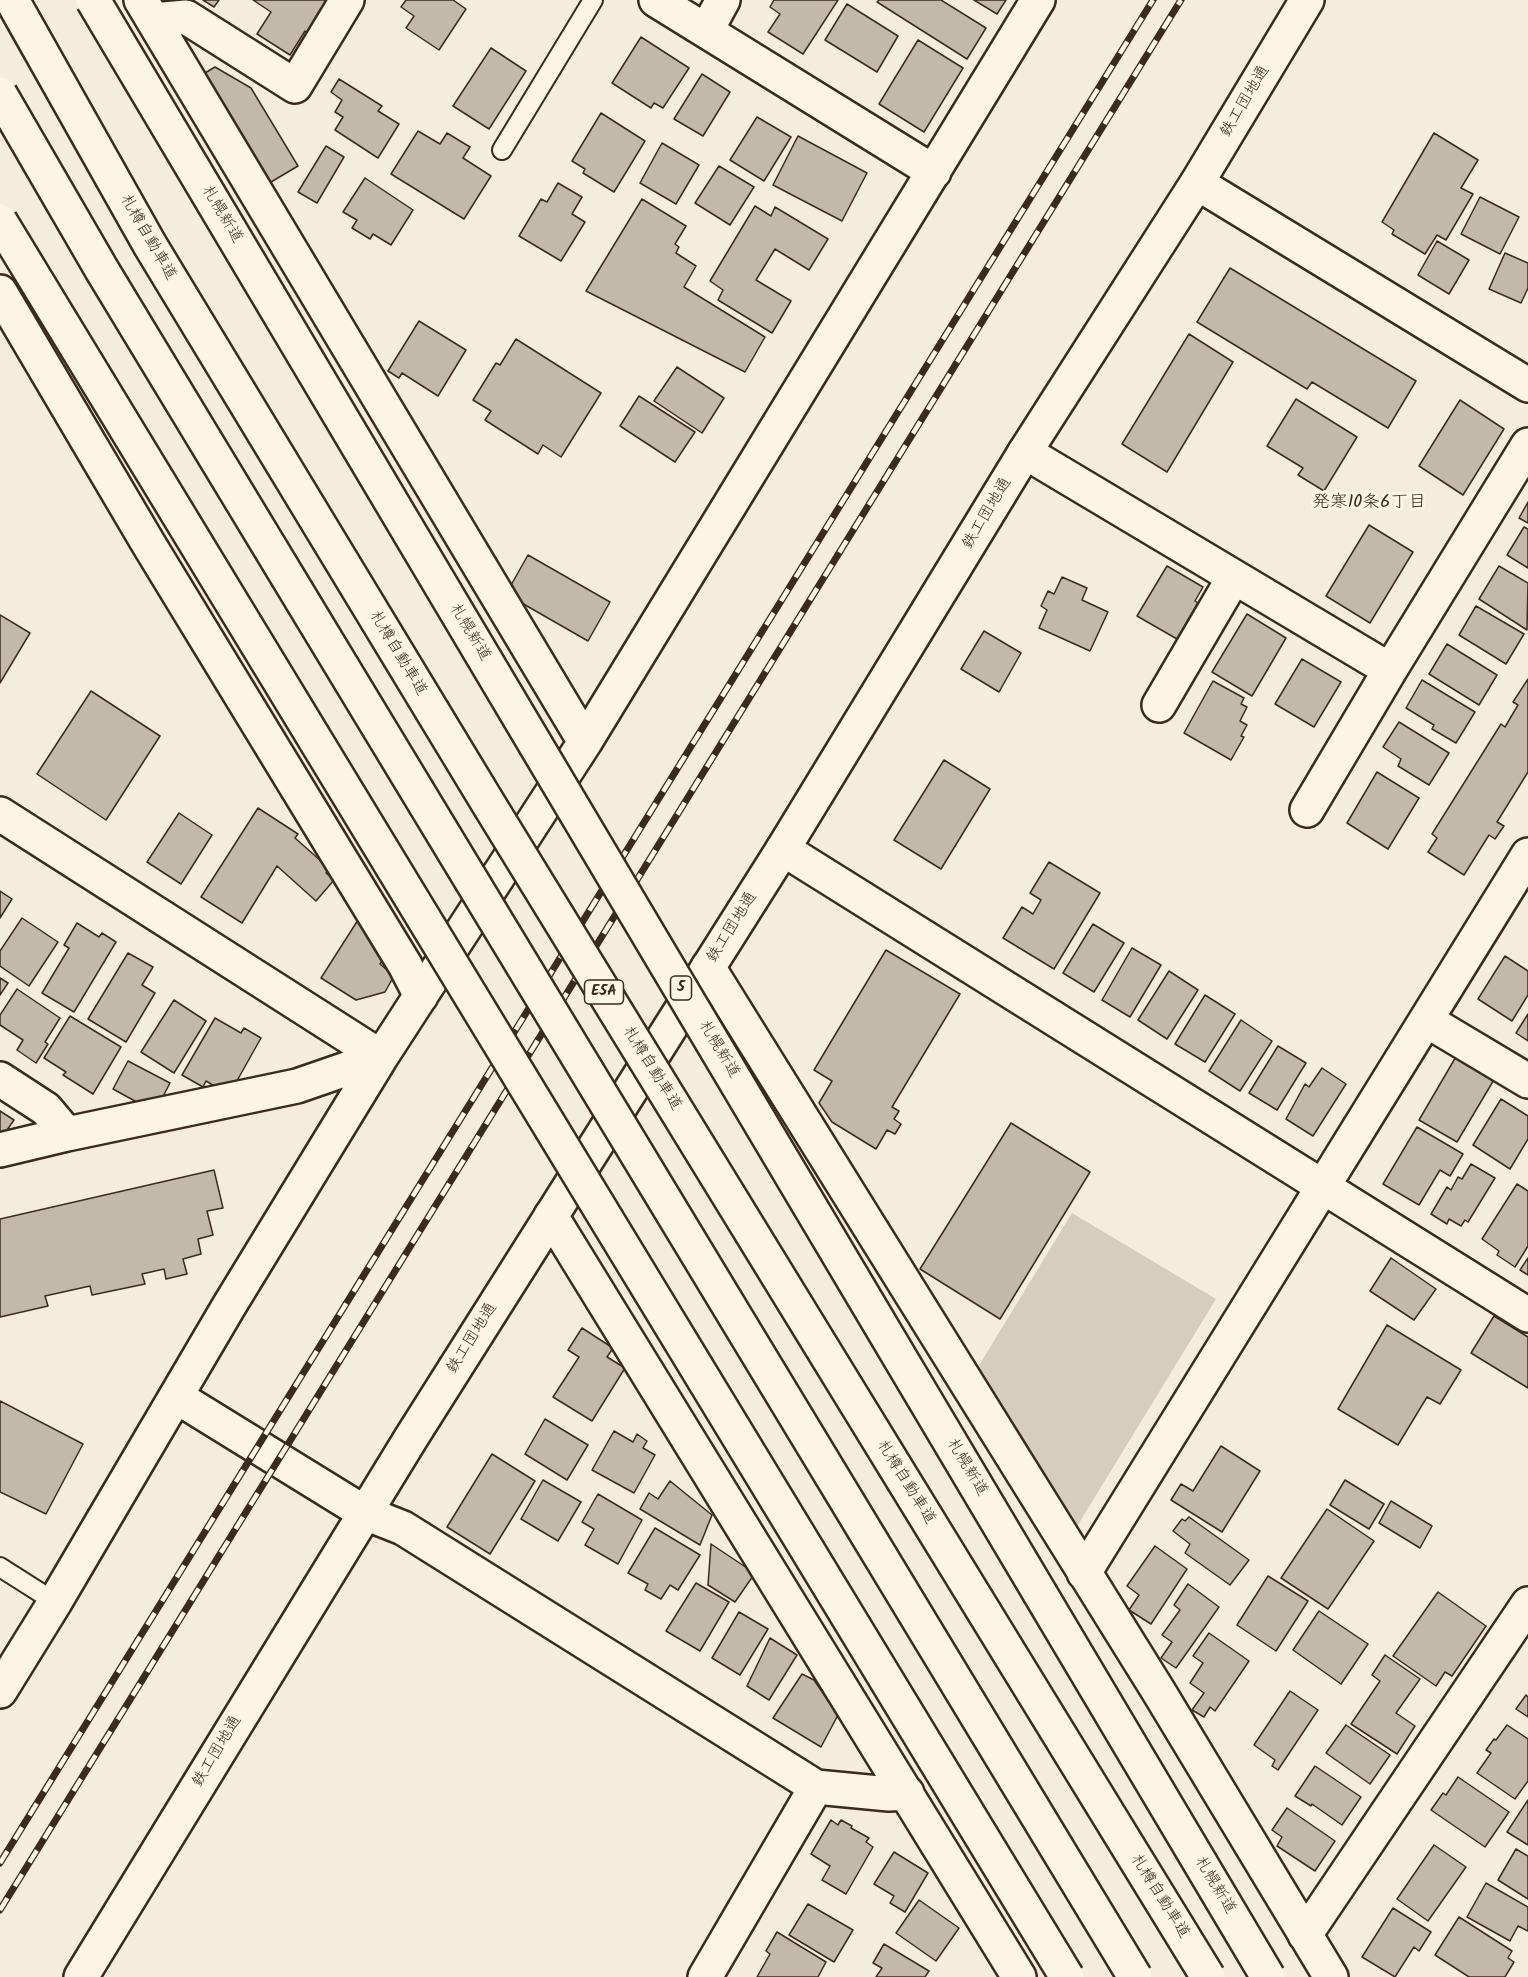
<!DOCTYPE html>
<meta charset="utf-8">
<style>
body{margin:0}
canvas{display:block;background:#f4eddd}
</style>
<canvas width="1528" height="1977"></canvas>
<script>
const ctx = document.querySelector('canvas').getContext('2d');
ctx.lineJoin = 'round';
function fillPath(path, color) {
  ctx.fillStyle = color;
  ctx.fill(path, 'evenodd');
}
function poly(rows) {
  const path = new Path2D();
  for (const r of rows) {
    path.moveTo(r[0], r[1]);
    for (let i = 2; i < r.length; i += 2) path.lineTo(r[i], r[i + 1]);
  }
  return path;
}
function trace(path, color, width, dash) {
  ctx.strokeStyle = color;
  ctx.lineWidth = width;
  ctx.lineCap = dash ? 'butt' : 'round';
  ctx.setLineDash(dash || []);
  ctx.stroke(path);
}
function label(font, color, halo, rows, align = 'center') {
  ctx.font = font + ' Kalam,"Klee One",sans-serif';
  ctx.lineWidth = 6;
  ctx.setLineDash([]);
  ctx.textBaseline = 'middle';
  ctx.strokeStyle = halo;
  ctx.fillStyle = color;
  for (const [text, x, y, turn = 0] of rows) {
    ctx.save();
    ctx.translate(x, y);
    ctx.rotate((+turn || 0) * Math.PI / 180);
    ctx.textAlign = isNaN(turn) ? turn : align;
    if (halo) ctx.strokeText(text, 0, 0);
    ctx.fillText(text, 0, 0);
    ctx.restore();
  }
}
const green = poly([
 [1072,1213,1216,1299,1076,1528,978,1367]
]);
const building = poly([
 [203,0,219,0,214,7,203,0],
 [253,0,331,0,309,34,305,31,290,55,257,34,271,12,253,0],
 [406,0,453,0,466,9,439,50,406,28,414,16,401,7,406,0],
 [774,0,838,0,803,54,768,32,780,14,770,7,774,0],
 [879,0,941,0,986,28,967,59,877,2,879,0],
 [974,0,1006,0,997,14,974,0],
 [847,4,898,36,877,72,825,40,847,4],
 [641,37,689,68,663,108,654,103,651,108,612,83,641,37],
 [918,40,963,68,924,132,879,104,918,40],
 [491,48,526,71,489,129,453,106,491,48],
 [215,67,251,88,298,166,266,185,200,76,215,67],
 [702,74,730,92,703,136,674,119,702,74],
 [339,79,382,106,378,111,399,124,378,158,335,130,343,117,335,112,342,100,331,92,339,79],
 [601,113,645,141,614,192,583,173,585,169,572,161,601,113],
 [757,117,791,137,764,181,730,160,757,117],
 [418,131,440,144,447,133,470,147,463,158,491,176,464,219,391,174,418,131],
 [1434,133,1478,160,1461,188,1473,194,1446,240,1437,235,1425,254,1392,234,1394,230,1382,222,1434,133],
 [798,136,867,173,842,221,773,185,798,136],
 [662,143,699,165,676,204,640,183,662,143],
 [326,146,344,157,317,203,298,192,326,146],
 [719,166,754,187,730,225,695,203,719,166],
 [365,178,413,210,391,245,373,234,370,239,352,228,357,220,343,212,365,178],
 [558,183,582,197,572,214,585,222,561,261,519,236,541,199,547,202,558,183],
 [1480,197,1519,217,1500,254,1461,234,1480,197],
 [642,199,686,226,675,244,679,247,676,253,696,266,684,287,765,337,745,372,586,291,642,199],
 [755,206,771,216,775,207,828,239,809,270,775,249,756,280,791,301,772,333,718,300,723,290,710,281,755,206],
 [1437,241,1469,260,1449,294,1418,275,1437,241],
 [1505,253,1528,263,1528,288,1521,303,1489,289,1505,253],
 [1230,268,1416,381,1388,428,1312,382,1307,389,1197,322,1230,268],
 [419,321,466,350,438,396,402,373,399,378,388,371,419,321],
 [1189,334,1233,362,1167,472,1122,444,1189,334],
 [516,339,601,393,561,457,543,445,538,454,485,420,491,411,473,400,496,363,500,365,516,339],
 [677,367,724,398,702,433,654,401,677,367],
 [639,396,695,432,675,462,620,426,639,396],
 [1296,399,1357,437,1324,491,1298,475,1303,468,1267,446,1296,399],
 [1460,400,1504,429,1463,495,1419,466,1460,400],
 [1528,502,1528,523,1519,518,1528,502],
 [1369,525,1413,552,1370,623,1326,596,1369,525],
 [1524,527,1528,529,1528,568,1507,555,1524,527],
 [528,555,610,602,588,641,506,594,528,555],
 [1167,566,1203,587,1195,601,1198,603,1177,639,1137,616,1167,566],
 [1499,566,1528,583,1527,630,1479,599,1499,566],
 [1062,577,1087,588,1082,600,1108,612,1090,651,1039,628,1047,610,1041,606,1048,591,1054,594,1062,577],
 [1476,606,1524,634,1506,664,1459,635,1476,606],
 [1247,614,1286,638,1252,696,1212,672,1247,614],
 [0,615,30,633,0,683,0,615],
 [984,631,1021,653,999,692,961,669,984,631],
 [1447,644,1497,675,1479,705,1429,674,1447,644],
 [1302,659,1341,682,1314,727,1275,704,1302,659],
 [1528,679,1528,772,1497,822,1504,826,1495,839,1489,835,1464,875,1428,852,1437,838,1432,834,1501,724,1505,727,1518,705,1513,702,1528,679],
 [1422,680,1475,712,1456,743,1432,729,1434,725,1406,708,1422,680],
 [1213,681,1244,698,1241,704,1247,707,1240,721,1247,725,1241,736,1244,737,1231,760,1184,733,1213,681],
 [91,691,160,736,106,820,37,774,91,691],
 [1399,722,1449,753,1429,785,1398,766,1401,759,1383,747,1399,722],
 [944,760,990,789,941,869,894,840,944,760],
 [1377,772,1419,798,1388,849,1347,823,1377,772],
 [258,808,298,834,295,838,330,869,326,873,334,880,316,901,277,866,242,923,201,897,258,808],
 [179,813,212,835,181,884,147,862,179,813],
 [1049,862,1100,893,1054,969,1003,938,1022,907,1033,914,1041,900,1030,893,1049,862],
 [0,891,12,899,0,918,0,891],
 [22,918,58,942,29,986,0,966,0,951,22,918],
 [358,920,382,961,380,964,394,976,385,992,356,1000,321,978,358,920],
 [77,923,99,937,102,933,116,942,74,1012,42,993,69,948,64,945,77,923],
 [1093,924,1124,943,1094,992,1063,973,1093,924],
 [1132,948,1161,965,1130,1017,1102,1000,1132,948],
 [886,950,960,994,892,1107,899,1111,894,1119,901,1124,895,1134,887,1130,876,1149,832,1122,819,1103,832,1081,814,1070,886,950],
 [128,953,153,967,142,985,155,993,126,1042,88,1019,128,953],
 [1505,956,1528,971,1528,995,1512,1021,1478,999,1505,956],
 [1169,971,1198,990,1167,1039,1138,1020,1169,971],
 [0,978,8,983,0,995,0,978],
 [17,989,60,1018,45,1042,48,1044,36,1063,17,1050,23,1040,0,1025,0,1015,17,989],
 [1205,995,1235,1014,1205,1062,1175,1044,1205,995],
 [174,1000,206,1021,174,1073,141,1052,174,1000],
 [1528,1014,1528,1041,1516,1033,1528,1014],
 [70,1016,121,1047,93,1094,63,1075,66,1072,44,1058,70,1016],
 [215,1018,241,1033,244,1028,261,1038,229,1095,206,1081,203,1087,182,1075,215,1018],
 [1241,1020,1272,1041,1240,1091,1209,1071,1241,1020],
 [1278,1046,1306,1063,1277,1110,1249,1093,1278,1046],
 [1457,1055,1495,1078,1457,1142,1419,1120,1457,1055],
 [128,1061,170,1083,155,1112,113,1089,128,1061],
 [1322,1068,1346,1084,1313,1136,1286,1119,1305,1084,1309,1087,1322,1068],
 [1501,1099,1528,1116,1528,1139,1510,1169,1473,1145,1501,1099],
 [0,1111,14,1120,0,1140,0,1111],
 [1011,1123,1090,1172,1000,1319,920,1269,1011,1123],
 [1417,1127,1463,1154,1450,1176,1440,1170,1419,1205,1383,1184,1417,1127],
 [1471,1164,1495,1178,1468,1222,1465,1220,1461,1226,1449,1219,1447,1224,1431,1214,1447,1187,1451,1190,1458,1177,1462,1179,1471,1164],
 [214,1170,223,1208,207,1211,213,1235,198,1239,201,1254,183,1259,187,1274,166,1279,164,1269,142,1274,145,1284,92,1295,90,1286,45,1296,48,1306,0,1317,0,1219,214,1170],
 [1517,1184,1528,1191,1528,1246,1515,1267,1497,1255,1499,1251,1482,1239,1517,1184],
 [1391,1258,1436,1289,1414,1320,1370,1291,1391,1258],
 [1528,1258,1528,1275,1520,1270,1528,1258],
 [1494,1316,1528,1337,1528,1388,1471,1353,1494,1316],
 [1387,1325,1461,1370,1440,1404,1427,1397,1398,1445,1338,1409,1387,1325],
 [582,1328,613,1348,607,1357,625,1368,592,1421,553,1397,579,1357,568,1350,582,1328],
 [0,1401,83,1444,46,1514,0,1492,0,1401],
 [545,1419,588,1445,567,1480,525,1454,545,1419],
 [614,1431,633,1442,637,1434,647,1441,643,1448,655,1455,634,1493,592,1470,614,1431],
 [1221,1446,1260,1471,1222,1532,1171,1500,1181,1484,1193,1491,1221,1446],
 [492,1454,535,1481,490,1554,447,1527,492,1454],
 [543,1480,581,1502,558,1541,521,1519,543,1480],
 [1345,1480,1384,1504,1369,1529,1330,1505,1345,1480],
 [670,1481,712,1515,700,1545,640,1509,649,1493,658,1499,670,1481],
 [598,1494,642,1520,618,1564,585,1545,594,1529,582,1522,598,1494],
 [1391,1501,1432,1526,1420,1548,1379,1523,1391,1501],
 [1327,1509,1374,1541,1328,1609,1281,1578,1327,1509],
 [1189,1517,1249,1560,1230,1585,1185,1553,1190,1544,1173,1531,1182,1519,1185,1521,1189,1517],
 [655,1528,700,1555,678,1590,670,1585,661,1599,645,1590,648,1584,628,1573,655,1528],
 [711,1544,747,1568,753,1576,735,1602,708,1585,711,1544],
 [1155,1546,1187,1569,1151,1624,1129,1610,1139,1595,1127,1586,1155,1546],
 [1268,1576,1308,1601,1276,1651,1237,1625,1268,1576],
 [696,1583,729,1602,700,1651,666,1631,696,1583],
 [1188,1584,1219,1607,1176,1668,1161,1658,1172,1642,1162,1635,1180,1610,1174,1605,1188,1584],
 [1438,1592,1486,1626,1452,1676,1445,1672,1436,1686,1393,1656,1438,1592],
 [1319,1611,1368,1644,1341,1684,1293,1650,1319,1611],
 [739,1612,768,1629,740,1675,712,1658,739,1612],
 [1209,1633,1249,1661,1215,1711,1210,1707,1204,1717,1192,1710,1204,1693,1190,1683,1203,1663,1193,1656,1209,1633],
 [770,1638,797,1655,769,1700,747,1686,770,1638],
 [1385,1655,1420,1679,1396,1713,1415,1726,1397,1754,1351,1724,1380,1681,1372,1675,1385,1655],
 [802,1674,814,1680,838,1715,821,1747,773,1718,802,1674],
 [1290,1691,1318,1710,1278,1770,1272,1766,1275,1760,1254,1745,1290,1691],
 [1526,1695,1528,1697,1528,1717,1516,1709,1526,1695],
 [1346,1725,1390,1755,1370,1784,1326,1753,1346,1725],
 [1507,1725,1528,1739,1528,1781,1515,1799,1477,1773,1491,1753,1486,1750,1494,1739,1496,1740,1507,1725],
 [1315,1766,1361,1797,1342,1825,1312,1804,1311,1806,1295,1796,1315,1766],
 [1458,1777,1509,1812,1485,1847,1431,1810,1443,1793,1446,1795,1458,1777],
 [1528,1800,1528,1845,1507,1832,1528,1800],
 [1287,1808,1335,1841,1315,1871,1277,1846,1282,1837,1272,1830,1287,1808],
 [831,1820,838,1825,841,1820,852,1826,851,1828,869,1838,866,1842,873,1847,846,1894,822,1880,830,1866,811,1854,831,1820],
 [1434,1845,1466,1867,1428,1921,1397,1899,1434,1845],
 [1516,1849,1528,1856,1528,1899,1498,1880,1516,1849],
 [894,1852,928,1873,905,1912,890,1903,894,1896,874,1884,894,1852],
 [1486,1883,1528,1907,1528,1931,1518,1926,1510,1941,1467,1917,1486,1883],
 [919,1900,959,1928,936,1961,896,1933,919,1900],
 [808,1904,853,1930,834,1962,789,1935,808,1904],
 [1393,1908,1431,1932,1419,1951,1414,1947,1395,1977,1362,1957,1393,1908],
 [1459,1917,1512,1951,1508,1958,1514,1962,1505,1977,1469,1977,1435,1955,1459,1917],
 [777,1932,826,1962,818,1977,757,1977,770,1954,766,1951,777,1932],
 [884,1944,929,1971,925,1977,876,1977,882,1968,873,1963,884,1944]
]);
const lane = poly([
 [502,150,593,0],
 [0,1567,55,1602]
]);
const street = poly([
 [141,0,585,742],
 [656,0,934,172],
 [153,20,186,17,295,86,347,0],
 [706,31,723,0],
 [1197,183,1528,385],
 [0,292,148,543,405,965,421,996],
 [1025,452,1390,670],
 [1159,705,1234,577],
 [1307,810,1390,670,1528,445],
 [0,814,381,1057],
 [783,849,1528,1315],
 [708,967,1159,1692,1331,1977],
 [1426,1020,1528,1081],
 [0,1079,46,1109,67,1134],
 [0,1150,67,1134,297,1086,381,1057],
 [551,1216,1019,1977],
 [177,1397,365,1513,403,1528,816,1787,889,1794,907,1793],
 [1084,1573,1528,855],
 [0,1691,55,1602,229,1306,381,1057,585,742,1038,0],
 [1305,1935,1528,1604],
 [705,1977,816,1787]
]);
const secondary = poly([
 [81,1977,411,1438,783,849,1025,452,1197,183,1307,0]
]);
const rail = poly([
 [0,1863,1153,0],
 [0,1910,1181,0]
]);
const highwayBridge = poly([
 [12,0,150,245,488,803,1208,1977],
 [93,0,1268,1977],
 [0,94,102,270,1135,1977],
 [0,221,1067,1977]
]);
const shields = [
 [681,988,21],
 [604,992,39]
];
const shieldNames = [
 ["5",681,988],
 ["E5A",604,992]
];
const streetNames = [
 ["鉄工団地通",1246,102,-59],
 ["札幌新道",221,215,59],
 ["札樽自動車道",147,238,60],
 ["鉄工団地通",988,514,-59],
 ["札幌新道",469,633,59],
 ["札樽自動車道",397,654,59],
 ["鉄工団地通",733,928,-58],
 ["札幌新道",718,1050,59],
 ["札樽自動車道",651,1069,58],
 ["鉄工団地通",473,1339,-58],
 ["札幌新道",966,1468,59],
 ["札樽自動車道",905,1483,58],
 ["鉄工団地通",218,1752,-59],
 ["札幌新道",1214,1886,59],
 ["札樽自動車道",1159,1897,58]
];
const neighbourhoodNames = [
 ["発寒10条6丁目",1369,504]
];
fillPath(green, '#d6cdbd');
fillPath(building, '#c3b9aa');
trace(building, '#3b2a1e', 1.5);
trace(lane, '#3b2a1e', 22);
trace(street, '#3b2a1e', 38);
trace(secondary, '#3b2a1e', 38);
trace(lane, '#fcf5e5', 18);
trace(street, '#fcf5e5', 33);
trace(secondary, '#fcf5e5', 33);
trace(rail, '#3b2a1e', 7);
trace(rail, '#fcf5e5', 4.5, [14]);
trace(highwayBridge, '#3b2a1e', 38, []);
trace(highwayBridge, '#fcf5e5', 33);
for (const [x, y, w] of shields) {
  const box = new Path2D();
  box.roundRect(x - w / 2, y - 12, w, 24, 4.5);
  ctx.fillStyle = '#fcf5e5';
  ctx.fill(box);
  trace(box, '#3b2a1e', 1.5);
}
label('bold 15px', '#3b2a1e', null, shieldNames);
label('16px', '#3b2a1e', '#fcf5e5', streetNames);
label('18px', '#3b2a1e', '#fcf5e5', neighbourhoodNames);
</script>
